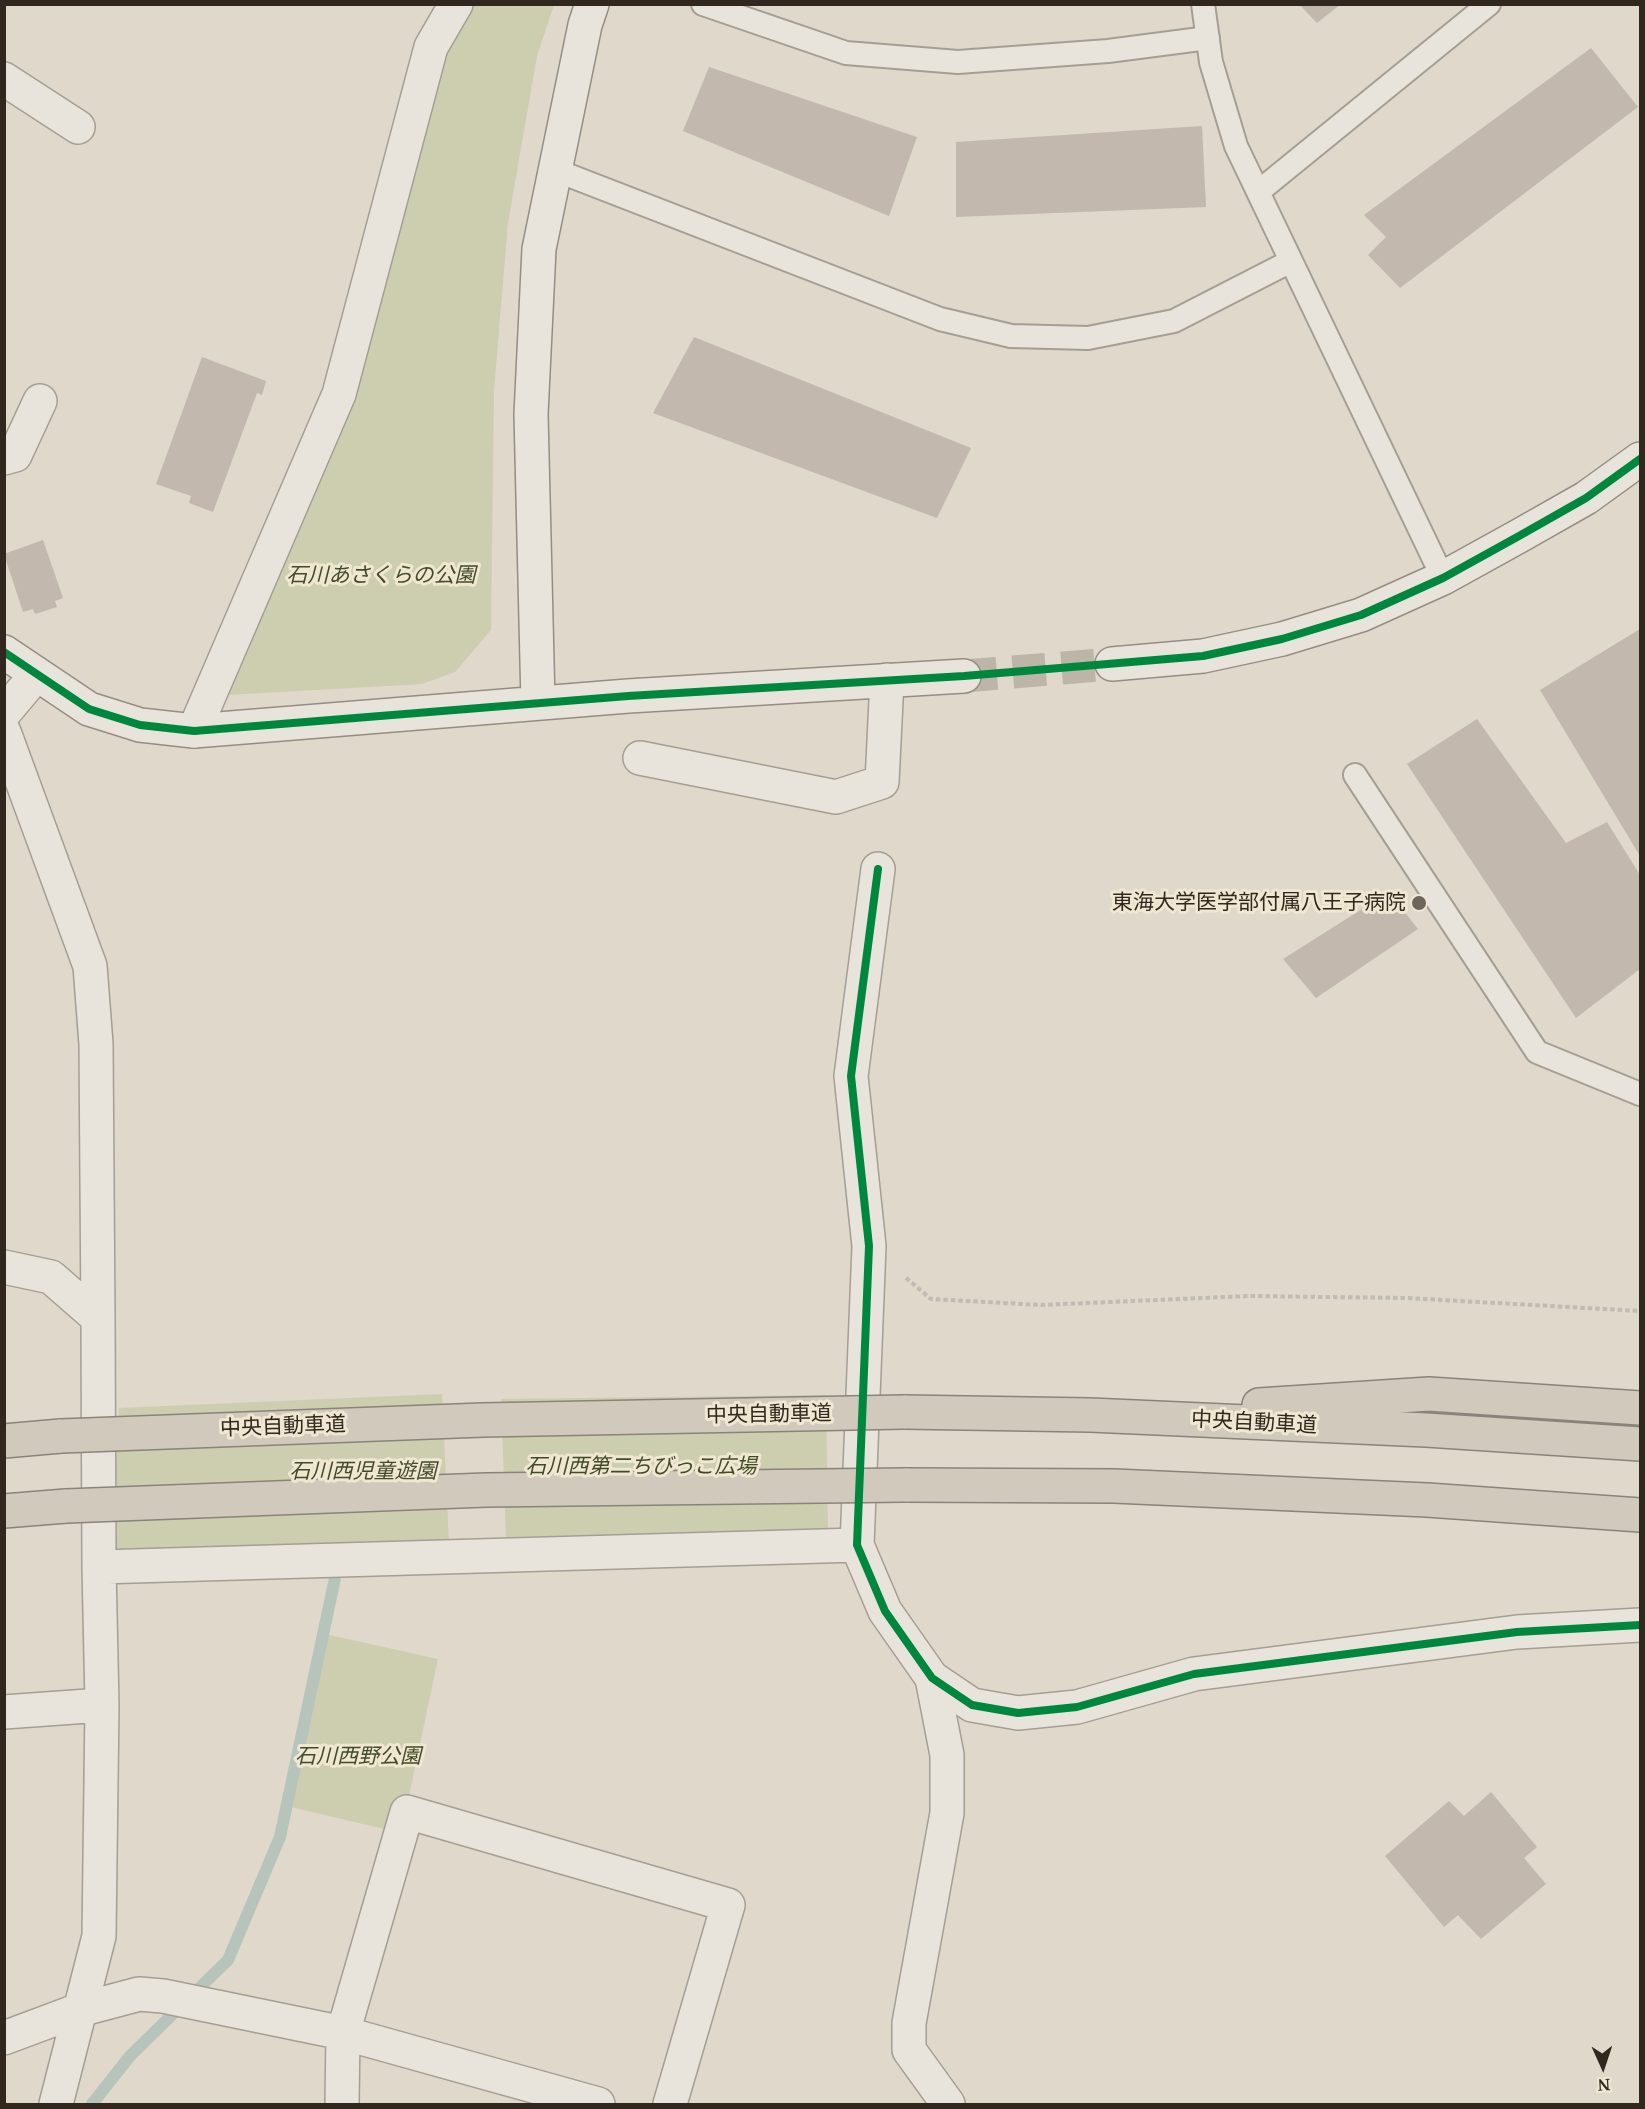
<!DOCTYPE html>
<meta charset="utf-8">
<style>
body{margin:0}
#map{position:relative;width:1645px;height:2109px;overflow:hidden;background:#dfd8cb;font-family:"Noto Serif",serif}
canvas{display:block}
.frame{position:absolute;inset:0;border:6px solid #31271e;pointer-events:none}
.north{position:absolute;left:1573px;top:2037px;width:60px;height:60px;-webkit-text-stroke:4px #f0e7d2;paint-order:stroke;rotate:177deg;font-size:16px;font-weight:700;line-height:24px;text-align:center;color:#31271e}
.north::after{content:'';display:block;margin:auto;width:21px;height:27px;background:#31271e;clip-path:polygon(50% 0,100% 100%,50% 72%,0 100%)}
</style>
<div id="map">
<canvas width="1645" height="2109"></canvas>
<div class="frame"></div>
<div class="north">N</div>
</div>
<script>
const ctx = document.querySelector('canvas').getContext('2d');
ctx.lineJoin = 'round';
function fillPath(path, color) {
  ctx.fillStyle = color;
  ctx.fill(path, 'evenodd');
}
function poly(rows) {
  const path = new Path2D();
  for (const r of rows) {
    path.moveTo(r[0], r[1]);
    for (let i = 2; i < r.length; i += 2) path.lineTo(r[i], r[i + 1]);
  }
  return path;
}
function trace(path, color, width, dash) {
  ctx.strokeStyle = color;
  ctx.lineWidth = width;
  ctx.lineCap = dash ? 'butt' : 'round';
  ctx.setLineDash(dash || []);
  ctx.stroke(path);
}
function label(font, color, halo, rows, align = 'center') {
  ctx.font = font + ' "Noto Serif","Noto Sans JP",serif';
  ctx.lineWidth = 6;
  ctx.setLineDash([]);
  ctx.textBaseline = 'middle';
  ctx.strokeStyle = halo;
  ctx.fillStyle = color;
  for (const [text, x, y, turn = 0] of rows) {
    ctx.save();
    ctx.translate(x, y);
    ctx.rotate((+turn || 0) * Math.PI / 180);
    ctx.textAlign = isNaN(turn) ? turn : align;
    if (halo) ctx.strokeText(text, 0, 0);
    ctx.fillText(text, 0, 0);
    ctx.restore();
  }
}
const green = poly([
 [456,5,554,5,537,56,508,223,494,391,491,630,455,672,422,684,209,696,339,394],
 [442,1394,449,1544,111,1552,119,1408],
 [826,1395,828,1535,506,1537,501,1399],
 [325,1634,438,1659,401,1833,287,1806]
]);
const stream = poly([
 [92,2104,130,2056,228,1960,280,1837,335,1578]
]);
const building = poly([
 [1299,4,1341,4,1317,23],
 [1591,48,1638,107,1400,288,1368,255,1386,237,1364,215],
 [709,67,917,137,889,216,683,131],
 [1202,126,1206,207,956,217,956,142],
 [694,337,971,448,937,518,653,413],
 [202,357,266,381,262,395,257,393,213,512,189,503,191,496,156,484],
 [43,540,63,598,55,601,57,607,35,614,33,609,23,612,4,554],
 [1640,629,1640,856,1540,690],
 [1477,719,1566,843,1607,822,1640,875,1640,969,1576,1018,1407,764],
 [1389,892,1418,929,1316,998,1283,959],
 [1491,1792,1537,1847,1524,1858,1546,1884,1481,1939,1458,1915,1444,1927,1385,1856,1449,1801,1464,1816]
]);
const secondaryTunnel = poly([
 [964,676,1112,664]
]);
const path = poly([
 [906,1278,931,1299,1041,1305,1249,1296,1406,1298,1640,1311]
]);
const lane = poly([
 [703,4,846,53,958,62,1108,51,1208,38],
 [1203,4,1211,62,1236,146,1443,578],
 [555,170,940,319,1011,336,1088,338,1174,321,1291,261],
 [1258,192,1489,4],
 [1355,775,1537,1052,1640,1094]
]);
const street = poly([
 [4,79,78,127],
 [4,458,15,455,40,401],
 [4,713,36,675],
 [194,731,339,394,431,47,456,4],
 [4,732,90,966,96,1044,98,1318],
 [640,758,836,797,882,782,887,680],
 [878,869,851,1076,869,1246,857,1545,885,1611,932,1678,972,1705,1018,1713,1077,1707,1194,1674,1517,1632,1640,1625],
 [4,1267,51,1277,98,1318,99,1567,102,1705,99,1936,56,2104],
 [99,1567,857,1545],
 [932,1678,947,1755,947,1813,909,2023,909,2050,948,2104],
 [4,1712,102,1705],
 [4,2038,79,2010,139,1994,163,1996,343,2033,598,2104],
 [342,2104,343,2033,407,1812,728,1905,670,2104]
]);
const secondary = poly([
 [4,652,89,709,140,725,194,731,628,696,964,676],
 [1112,664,1203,656,1282,639,1361,615,1443,578,1519,536,1586,498,1640,459],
 [538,703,531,414,539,249,585,25,592,4]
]);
const highway = poly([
 [1259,1405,1429,1394,1640,1408],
 [904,1412,1090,1415,1426,1430,1640,1444],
 [4,1441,61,1436],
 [905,1485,1114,1486,1427,1500,1640,1515],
 [4,1511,66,1506]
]);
const highwayBridge = poly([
 [61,1436,483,1420,904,1412],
 [66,1506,486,1490,905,1485]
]);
const cycleway = poly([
 [4,652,89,709,140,725,194,731,628,696,964,676,1203,656,1282,639,1361,615,1443,578,1519,536,1586,498,1640,459],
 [878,869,851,1076,869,1246,857,1545,885,1611,932,1678,972,1705,1018,1713,1077,1707,1194,1674,1517,1632,1640,1625]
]);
const markers = [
 [1419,903,8,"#6e655b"]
];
const parkNames = [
 ["石川あさくらの公園",381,576],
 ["石川西第二ちびっこ広場",641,1467],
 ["石川西児童遊園",363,1472],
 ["石川西野公園",358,1757]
];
const poiNames = [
 ["東海大学医学部付属八王子病院",1406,903]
];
const streetNames = [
 ["中央自動車道",769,1415,-1],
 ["中央自動車道",1254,1423,3],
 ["中央自動車道",283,1427,-2]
];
fillPath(green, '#cdcdb0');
trace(stream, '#b6c4bb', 12);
fillPath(building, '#c2b8ad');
trace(secondaryTunnel, '#bcb5a8', 33, [33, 16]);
trace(lane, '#a49e94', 26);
trace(street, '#a49e94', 36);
trace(secondary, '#948d84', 36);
trace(highway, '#8a837b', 36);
trace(path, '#c0bbb3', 4, [4.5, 3]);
trace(lane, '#e8e4dc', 22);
trace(street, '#e8e4dc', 33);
trace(secondary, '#e8e4dc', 33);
trace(highway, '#d1c9bc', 33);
trace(highwayBridge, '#8a837b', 36, []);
trace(highwayBridge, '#d1c9bc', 33);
trace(cycleway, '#00873e', 8);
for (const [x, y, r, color] of markers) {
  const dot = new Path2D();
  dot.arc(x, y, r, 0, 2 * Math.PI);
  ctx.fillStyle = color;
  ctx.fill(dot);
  trace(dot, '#f0e7d2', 2);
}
label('italic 21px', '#424b28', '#f0e7d2', parkNames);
label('21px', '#31271e', '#f0e7d2', poiNames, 'right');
label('21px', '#31271e', '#f0e7d2', streetNames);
</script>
